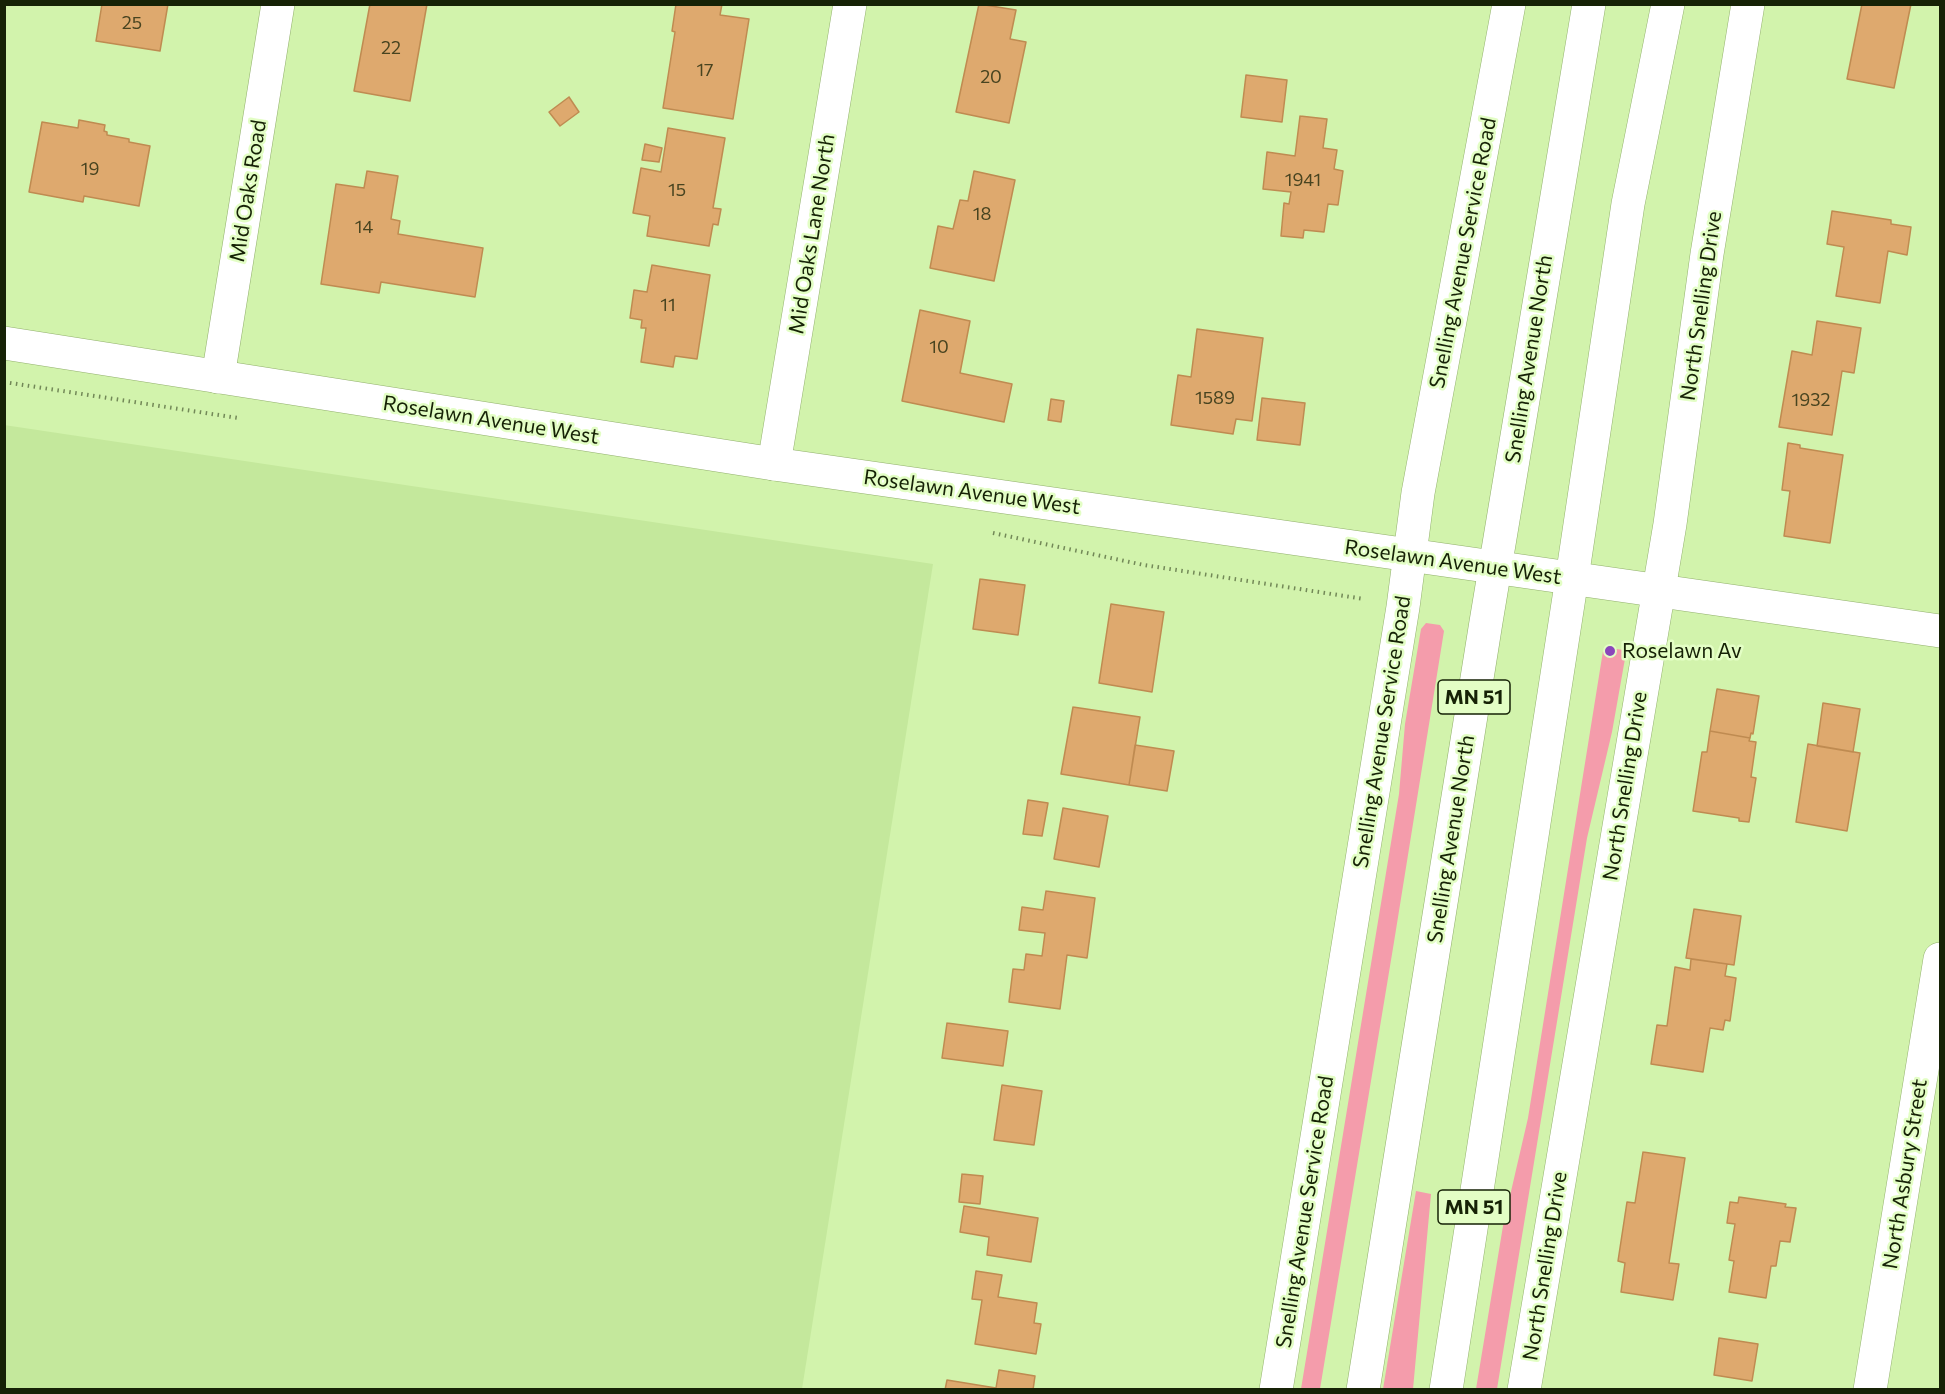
<!DOCTYPE html>
<style>
body{margin:0}
#map{position:relative;width:1945px;height:1394px;overflow:hidden;background:#d2f3ac;font-family:Commissioner,sans-serif}
canvas{display:block}
.frame{position:absolute;inset:0;border:6px solid #162206;pointer-events:none}
</style>
<div id="map">
<canvas width="1945" height="1394"></canvas>
<div class="frame"></div>
</div>
<script>
const ctx = document.querySelector('canvas').getContext('2d');
ctx.lineJoin = 'round';
function fillPath(path, color) {
  ctx.fillStyle = color;
  ctx.fill(path, 'evenodd');
}
function poly(rows) {
  const path = new Path2D();
  for (const r of rows) {
    path.moveTo(r[0], r[1]);
    for (let i = 2; i < r.length; i += 2) path.lineTo(r[i], r[i + 1]);
  }
  return path;
}
function trace(path, color, width, dash) {
  ctx.strokeStyle = color;
  ctx.lineWidth = width;
  ctx.lineCap = dash ? 'butt' : 'round';
  ctx.setLineDash(dash || []);
  ctx.stroke(path);
}
function label(font, color, halo, rows, align = 'center') {
  ctx.font = font + ' Commissioner,sans-serif';
  ctx.lineWidth = 5;
  ctx.setLineDash([]);
  ctx.textBaseline = 'middle';
  ctx.strokeStyle = halo;
  ctx.fillStyle = color;
  for (const [text, x, y, turn = 0] of rows) {
    ctx.save();
    ctx.translate(x, y);
    ctx.rotate((+turn || 0) * Math.PI / 180);
    ctx.textAlign = isNaN(turn) ? turn : align;
    if (halo) ctx.strokeText(text, 0, 0);
    ctx.fillText(text, 0, 0);
    ctx.restore();
  }
}
const built = poly([
 [4,425,933,564,802,1389,5,1389]
]);
const green = poly([
 [1426,623,1440,625,1444,631,1394,942,1320,1389,1301,1389,1399,794,1405,724,1421,629],
 [1608,648,1624,650,1626,653,1612,732,1587,838,1497,1389,1476,1389,1503,1226,1528,1118,1603,651],
 [1416,1191,1431,1194,1413,1389,1383,1389]
]);
const building = poly([
 [102,4,168,4,160,51,96,41,102,4],
 [370,4,427,4,410,101,354,91,370,4],
 [676,4,722,4,720,15,749,19,733,119,663,108,675,32,672,31,676,4],
 [979,4,1016,10,1010,39,1026,42,1009,123,956,112,979,4],
 [1862,4,1911,4,1894,88,1847,79,1862,4],
 [1246,75,1287,80,1282,122,1241,117,1246,75],
 [569,97,579,112,560,126,549,112,569,97],
 [1300,116,1327,119,1323,148,1337,150,1334,169,1343,171,1338,205,1328,204,1324,232,1304,230,1303,238,1281,236,1284,203,1289,204,1291,192,1263,189,1267,152,1295,156,1300,116],
 [79,120,105,125,104,131,107,132,107,135,129,139,129,142,150,146,139,206,84,196,83,202,29,192,42,122,78,128,79,120],
 [668,128,725,138,713,208,721,209,718,225,713,224,709,246,647,236,650,216,633,213,641,168,661,172,668,128],
 [645,144,662,148,659,162,642,160,645,144],
 [367,171,398,176,391,219,400,221,398,234,483,248,475,297,381,282,379,293,321,284,336,184,364,188,367,171],
 [974,171,1015,180,994,281,930,268,938,226,953,229,960,200,968,201,974,171],
 [1832,211,1891,220,1891,224,1911,227,1907,255,1888,251,1880,303,1836,296,1844,247,1827,244,1832,211],
 [652,265,710,275,697,359,675,356,673,367,641,362,646,328,641,328,642,320,630,318,634,290,647,292,652,265],
 [920,310,970,321,960,373,1012,384,1004,422,902,401,920,310],
 [1817,321,1861,328,1854,373,1842,371,1832,435,1779,427,1792,351,1812,355,1817,321],
 [1197,329,1263,338,1252,421,1236,419,1233,434,1171,425,1178,375,1191,377,1197,329],
 [1262,398,1305,403,1300,445,1257,440,1262,398],
 [1051,399,1064,401,1061,422,1048,420,1051,399],
 [1788,443,1800,445,1800,448,1843,455,1830,543,1784,536,1790,491,1782,490,1788,443],
 [980,579,1025,585,1018,635,973,629,980,579],
 [1111,604,1164,612,1152,692,1099,683,1111,604],
 [1717,689,1759,696,1753,734,1751,733,1750,738,1710,731,1717,689],
 [1823,703,1860,709,1853,752,1817,746,1823,703],
 [1073,707,1140,717,1129,785,1061,774,1073,707],
 [1710,731,1750,738,1749,741,1756,742,1751,777,1756,778,1749,822,1739,821,1739,818,1693,811,1702,752,1707,752,1710,731],
 [1808,744,1860,753,1847,831,1796,822,1808,744],
 [1135,745,1174,751,1167,791,1129,785,1135,745],
 [1028,800,1048,803,1042,836,1023,834,1028,800],
 [1063,808,1108,816,1099,867,1054,859,1063,808],
 [1046,891,1095,898,1087,958,1067,955,1060,1009,1009,1002,1013,969,1024,970,1026,954,1042,956,1045,933,1019,930,1022,907,1043,910,1046,891],
 [1694,909,1741,916,1734,965,1686,958,1694,909],
 [1691,959,1727,964,1725,976,1736,978,1730,1021,1725,1020,1723,1030,1710,1028,1703,1072,1651,1064,1657,1025,1667,1026,1675,967,1690,970,1691,959],
 [947,1023,1008,1031,1003,1066,942,1058,947,1023],
 [1002,1085,1042,1091,1034,1145,994,1140,1002,1085],
 [1643,1152,1685,1158,1669,1263,1679,1264,1673,1300,1621,1292,1625,1263,1618,1261,1627,1202,1635,1203,1643,1152],
 [962,1174,983,1176,980,1204,959,1202,962,1174],
 [1739,1197,1786,1204,1785,1207,1796,1208,1790,1242,1780,1241,1776,1266,1771,1266,1766,1298,1729,1292,1734,1261,1729,1260,1735,1224,1727,1223,1730,1202,1738,1203,1739,1197],
 [964,1206,1038,1218,1031,1262,987,1255,989,1237,960,1232,964,1206],
 [976,1271,1002,1275,998,1297,1037,1303,1034,1323,1041,1324,1036,1354,975,1344,982,1300,972,1299,976,1271],
 [1719,1338,1758,1344,1752,1381,1714,1375,1719,1338],
 [999,1370,1035,1376,1033,1390,945,1390,947,1380,996,1388,999,1370]
]);
const path = poly([
 [4,382,238,418],
 [993,533,1144,565,1364,599]
]);
const minor = poly([
 [218,377,278,4],
 [774,464,850,4],
 [1276,1390,1403,607,1418,493,1509,4],
 [1524,1390,1670,524,1707,254,1748,4],
 [1870,1390,1940,959]
]);
const tertiary = poly([
 [4,343,774,464,1940,631]
]);
const primary = poly([
 [1363,1390,1486,622,1589,4],
 [1446,1390,1572,578,1628,204,1668,4]
]);
const markers = [
 [1610,651,6,"#8a46ba"]
];
const numberNames = [
 ["25",132,23],
 ["22",391,48],
 ["17",705,70],
 ["20",991,77],
 ["19",90,169],
 ["1941",1303,180],
 ["15",677,190],
 ["18",982,214],
 ["14",364,227],
 ["11",668,305],
 ["10",939,347],
 ["1589",1215,398],
 ["1932",1811,400]
];
const shields = [
 [1474,697,72],
 [1474,1207,72]
];
const shieldNames = [
 ["MN 51",1474,697],
 ["MN 51",1474,1207]
];
const streetNames = [
 ["Mid Oaks Road",248,191,-81],
 ["Mid Oaks Lane North",812,234,-81],
 ["Snelling Avenue Service Road",1463,253,-79],
 ["North Snelling Drive",1701,306,-82],
 ["Snelling Avenue North",1529,359,-81],
 ["Roselawn Avenue West",491,420,9],
 ["Roselawn Avenue West",972,492,8],
 ["Roselawn Avenue West",1453,562,8],
 ["Snelling Avenue Service Road",1382,732,-81],
 ["North Snelling Drive",1625,786,-81],
 ["Snelling Avenue North",1451,839,-81],
 ["North Asbury Street",1905,1174,-81],
 ["Snelling Avenue Service Road",1305,1212,-81],
 ["North Snelling Drive",1545,1266,-81]
];
const poiNames = [
 ["Roselawn Av",1622,651]
];
fillPath(built, '#c4e89c');
fillPath(green, '#f49cab');
fillPath(building, '#dea96e');
trace(building, '#bf8b51', 1.5);
trace(minor, '#92b06d', 34);
trace(tertiary, '#92b06d', 34);
trace(primary, '#92b06d', 34);
trace(path, '#728857', 4, [1.5, 4.5]);
trace(minor, '#fff', 33);
trace(tertiary, '#fff', 33);
trace(primary, '#fff', 33);
for (const [x, y, r, color] of markers) {
  const dot = new Path2D();
  dot.arc(x, y, r, 0, 2 * Math.PI);
  ctx.fillStyle = color;
  ctx.fill(dot);
  trace(dot, '#e3fec5', 2);
}
label('18px', '#484420', null, numberNames);
for (const [x, y, w] of shields) {
  const box = new Path2D();
  box.roundRect(x - w / 2, y - 17, w, 34, 4.5);
  ctx.fillStyle = '#e3fec5';
  ctx.fill(box);
  trace(box, '#162206', 1.5);
}
label('bold 20px', '#162206', null, shieldNames);
label('21px', '#162206', '#e3fec5', streetNames);
label('21px', '#162206', '#e3fec5', poiNames, 'left');
</script>
